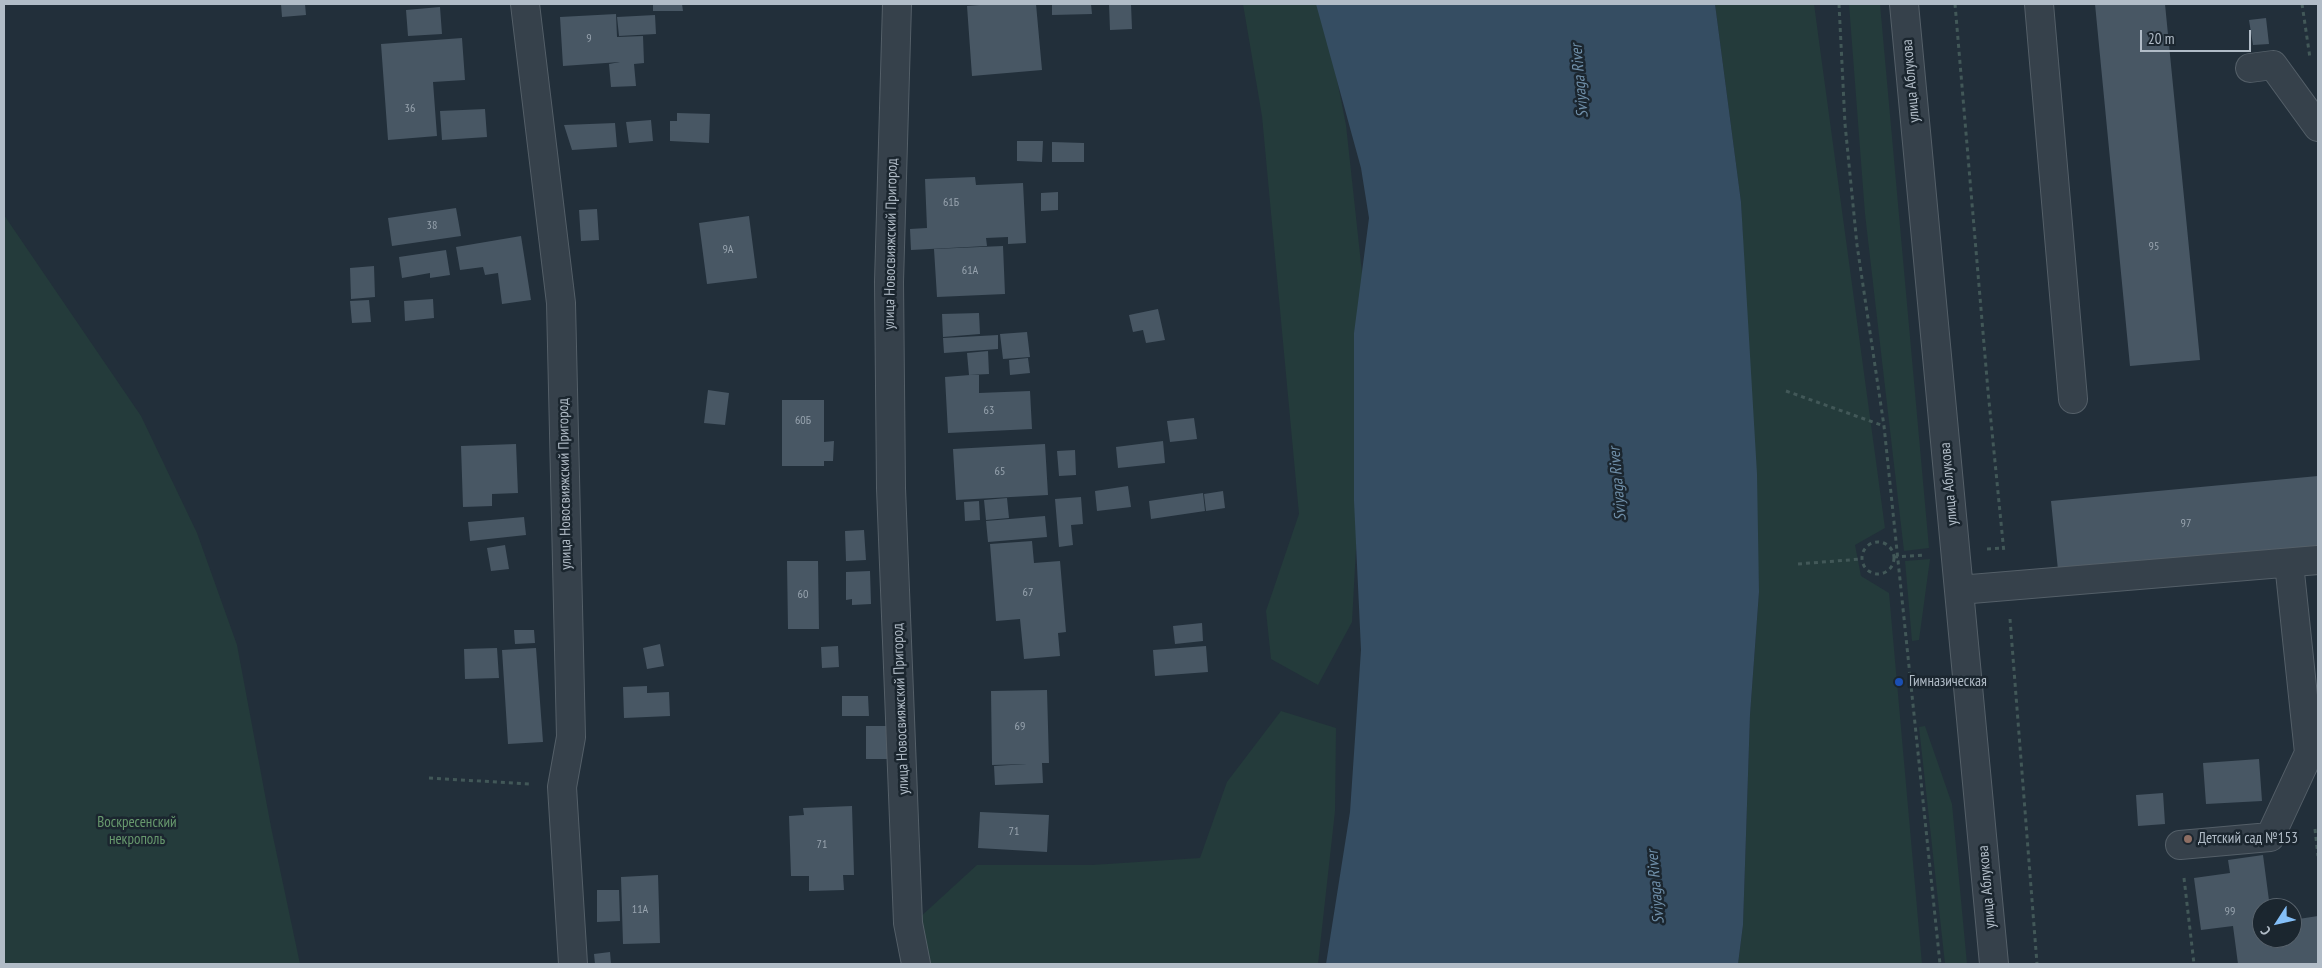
<!DOCTYPE html>
<meta charset="utf-8">
<style>
body{margin:0}
#map{position:relative;width:2322px;height:968px;overflow:hidden;background:#222f3a;font-family:"PT Sans Narrow",sans-serif}
canvas{display:block}
.frame{position:absolute;inset:0;border:5px solid #b1bcc7;pointer-events:none}
.north{position:absolute;left:2252px;top:898px;width:50px;height:50px;box-sizing:border-box;background:#1b262f;border:1px solid #57626c;border-radius:50%;rotate:235deg;font-size:14px;font-weight:700;line-height:20px;text-align:center;color:#b1bcc7}
.north::after{content:'';display:block;margin:auto;width:18px;height:22px;background:#84bff8;clip-path:polygon(50% 0,100% 100%,50% 72%,0 100%)}
.scale{position:absolute;left:2140px;top:30px;width:111px;height:22px;box-sizing:border-box;border:2px solid #b1bcc7;border-top:0;padding-left:6px;font-size:15px;line-height:18px;white-space:nowrap;color:#b1bcc7;-webkit-text-stroke:4px #1b262f;paint-order:stroke}
</style>
<div id="map">
<canvas width="2322" height="968"></canvas>
<div class="frame"></div>
<div class="north">С</div>
<div class="scale">20 m</div>
</div>
<script>
const ctx = document.querySelector('canvas').getContext('2d');
ctx.lineJoin = 'round';
function fillPath(path, color) {
  ctx.fillStyle = color;
  ctx.fill(path, 'evenodd');
}
function poly(rows) {
  const path = new Path2D();
  for (const r of rows) {
    if (r.length === 3) {
      path.moveTo(r[0] + r[2], r[1]);
      path.arc(r[0], r[1], r[2], 0, 2 * Math.PI);
      continue;
    }
    path.moveTo(r[0], r[1]);
    for (let i = 2; i < r.length; i += 2) path.lineTo(r[i], r[i + 1]);
  }
  return path;
}
function trace(path, color, width, dash) {
  ctx.strokeStyle = color;
  ctx.lineWidth = width;
  ctx.lineCap = dash ? 'butt' : 'round';
  ctx.setLineDash(dash || []);
  ctx.stroke(path);
}
function label(font, color, halo, rows, align = 'center') {
  ctx.font = font + ' "PT Sans Narrow",sans-serif';
  ctx.lineWidth = 5;
  ctx.setLineDash([]);
  ctx.textBaseline = 'middle';
  ctx.strokeStyle = halo;
  ctx.fillStyle = color;
  for (const [text, x, y, turn = 0] of rows) {
    ctx.save();
    ctx.translate(x, y);
    ctx.rotate((+turn || 0) * Math.PI / 180);
    ctx.textAlign = isNaN(turn) ? turn : align;
    if (halo) ctx.strokeText(text, 0, 0);
    ctx.fillText(text, 0, 0);
    ctx.restore();
  }
}
const green = poly([
 [1243,4,1322,4,1346,125,1368,328,1352,622,1318,685,1271,659,1266,611,1299,514,1262,116],
 [1715,4,1814,4,1885,528,1855,545,1861,576,1889,593,1922,964,1738,964,1743,925,1750,715,1759,592,1741,202],
 [1849,4,1880,4,1929,548,1904,551,1865,214],
 [4,215,141,416,197,533,237,645,271,827,300,964,4,964],
 [1930,559,1919,640,1912,641,1905,561],
 [1281,711,1336,728,1335,811,1318,964,924,964,918,919,977,865,1092,865,1200,858,1227,782],
 [1925,726,1952,804,1967,964,1945,964,1919,727]
]);
const water = poly([
 [1316,4,1715,4,1741,202,1757,474,1759,592,1750,715,1743,925,1738,964,1326,964,1350,812,1361,650,1354,501,1354,333,1369,218,1361,168]
]);
const building = poly([
 [281,4,305,4,306,15,282,17],
 [653,4,682,4,683,11,653,11],
 [992,4,1036,4,1042,70,972,76,967,6],
 [1052,4,1091,4,1092,14,1052,15],
 [1109,4,1131,4,1132,29,1110,30],
 [2095,4,2165,4,2200,360,2130,366],
 [440,7,442,34,408,36,406,10],
 [616,14,617,37,643,36,644,63,634,64,636,86,611,87,609,64,620,62,563,66,560,17],
 [655,15,656,34,619,36,617,17],
 [2266,18,2269,44,2253,45,2249,20],
 [462,38,465,80,433,82,437,136,388,140,381,44],
 [485,109,487,137,442,140,440,111],
 [677,113,710,114,709,143,670,141,670,121,677,121],
 [651,120,653,141,629,143,626,122],
 [615,123,617,147,572,150,564,125],
 [1017,141,1043,141,1042,162,1017,161],
 [1052,142,1084,143,1084,162,1052,162],
 [975,177,976,185,1023,183,1026,243,1008,244,1008,237,986,238,987,246,911,250,910,229,927,228,925,179],
 [1058,192,1058,210,1041,211,1041,193],
 [456,208,461,236,392,246,388,218],
 [597,209,599,240,581,241,579,210],
 [749,216,757,278,707,284,699,223],
 [521,236,531,300,502,304,498,273,485,275,483,267,460,270,456,247],
 [1003,246,1005,294,937,297,934,249],
 [446,250,450,275,430,278,430,273,402,278,399,257],
 [374,266,375,297,351,299,350,268],
 [433,299,434,318,405,321,404,301],
 [369,300,371,322,352,323,350,301],
 [1158,309,1165,340,1146,343,1143,330,1133,332,1129,315],
 [979,313,980,334,943,337,942,314],
 [1027,332,1030,357,1003,359,1000,334],
 [998,335,998,349,944,353,943,338],
 [988,351,989,374,969,375,967,353],
 [1028,358,1030,373,1010,375,1009,360],
 [970,375,979,375,979,393,1030,391,1032,429,948,433,945,377],
 [708,390,729,393,725,425,704,423],
 [782,400,824,400,824,442,834,441,833,461,824,461,824,466,782,466],
 [1194,418,1197,439,1170,442,1167,421],
 [1163,441,1165,463,1118,468,1116,447],
 [516,444,518,493,492,494,492,506,463,507,461,446],
 [1045,444,1048,495,956,500,953,449],
 [1075,450,1076,475,1059,476,1057,451],
 [2318,476,2318,546,2058,570,2051,501],
 [1128,486,1131,507,1097,511,1095,491],
 [1223,491,1225,508,1206,511,1204,494],
 [1203,493,1205,511,1151,519,1149,501],
 [1081,497,1083,524,1071,525,1073,545,1059,547,1055,499],
 [1007,498,1009,518,986,520,984,500],
 [979,501,980,520,965,521,964,502],
 [1045,516,1047,537,988,542,986,521],
 [524,517,526,535,470,541,468,522],
 [864,530,866,560,846,561,845,531],
 [1032,541,1034,563,1060,561,1066,632,1058,633,1060,656,1024,659,1020,619,996,621,990,544],
 [505,545,509,569,491,571,487,548],
 [787,561,818,561,819,629,788,629],
 [870,571,871,604,852,605,852,599,846,600,846,572],
 [1202,623,1203,641,1175,644,1173,626],
 [514,630,534,630,535,643,515,644],
 [660,644,664,666,647,669,643,648],
 [838,646,839,667,822,668,821,647],
 [1206,646,1208,672,1155,676,1153,650],
 [497,648,499,678,465,679,464,649],
 [536,648,543,742,508,744,502,650],
 [647,686,647,693,669,692,670,716,624,718,623,687],
 [1047,690,1049,763,1042,763,1043,783,995,785,994,766,1027,764,992,765,991,691],
 [842,696,868,696,869,716,842,716],
 [866,726,888,726,888,759,866,759],
 [2259,759,2262,801,2206,804,2203,763],
 [2163,793,2165,824,2138,826,2136,795],
 [852,806,854,875,843,875,844,890,809,891,809,876,791,876,789,816,804,815,803,808],
 [980,812,1049,815,1047,852,978,848],
 [2263,855,2270,908,2262,908,2262,938,2292,938,2292,920,2318,916,2318,964,2238,964,2233,926,2201,930,2194,878,2230,873,2228,860],
 [658,875,660,943,623,944,621,877],
 [597,890,619,890,620,921,597,922],
 [610,952,611,964,595,964,594,954]
]);
const path = poly([
 [1839,4,1845,124,1857,245,1884,426,1940,964],
 [1955,4,1988,391,2004,553],
 [2302,4,2310,58],
 [1786,391,1884,426],
 [1878,558,16],
 [1987,549,2004,548],
 [1894,557,1924,555],
 [1798,564,1861,559],
 [2010,619,2037,964],
 [429,778,529,784],
 [2315,829,2318,856],
 [2184,878,2194,964]
]);
const minor = poly([
 [525,4,561,303,571,737,562,787,573,964],
 [897,4,889,282,891,488,908,923,916,964],
 [1904,4,1994,964],
 [2039,4,2073,399],
 [2250,68,2273,65,2318,127],
 [1959,590,2318,560],
 [2180,845,2270,837,2309,753,2289,563]
]);
const markers = [
 [1899,682,5,"#1a4fb4"],
 [2188,839,5,"#8d6e63"]
];
const numberNames = [
 ["9",589,39],
 ["36",410,109],
 ["61Б",951,203],
 ["38",432,226],
 ["95",2154,247],
 ["9А",728,250],
 ["61А",970,271],
 ["63",989,411],
 ["60Б",803,421],
 ["65",1000,472],
 ["97",2186,524],
 ["67",1028,593],
 ["60",803,595],
 ["69",1020,727],
 ["71",1014,832],
 ["71",822,845],
 ["11А",640,910],
 ["99",2230,912]
];
const streetNames = [
 ["улица Аблукова",1911,81,-95],
 ["улица Новосвияжский Пригород",891,244,-89],
 ["улица Новосвияжский Пригород",565,484,-91],
 ["улица Аблукова",1949,484,-95],
 ["улица Новосвияжский Пригород",901,709,-92],
 ["улица Аблукова",1987,887,-95]
];
const poiNames = [
 ["Гимназическая",1909,682],
 ["Детский сад №153",2198,839]
];
const parkNames = [
 ["Воскресенский",137,823],
 ["некрополь",137,840]
];
const waterNames = [
 ["Sviyaga River",1580,81,-95],
 ["Sviyaga River",1618,484,-95],
 ["Sviyaga River",1656,887,-95]
];
fillPath(green, '#243b3b');
fillPath(water, '#354d62');
fillPath(building, '#485764');
trace(minor, '#545f68', 30);
trace(path, '#425858', 3, [4, 4]);
trace(minor, '#36414b', 28);
for (const [x, y, r, color] of markers) {
  const dot = new Path2D();
  dot.arc(x, y, r, 0, 2 * Math.PI);
  ctx.fillStyle = color;
  ctx.fill(dot);
  trace(dot, '#1b262f', 2);
}
label('12px', '#97a3ae', null, numberNames);
label('15px', '#b1bcc7', '#1b262f', streetNames);
label('15px', '#b1bcc7', '#1b262f', poiNames, 'left');
label('15px', '#67986d', '#1b262f', parkNames);
label('italic 16px', '#7090aa', '#1b262f', waterNames);
</script>
